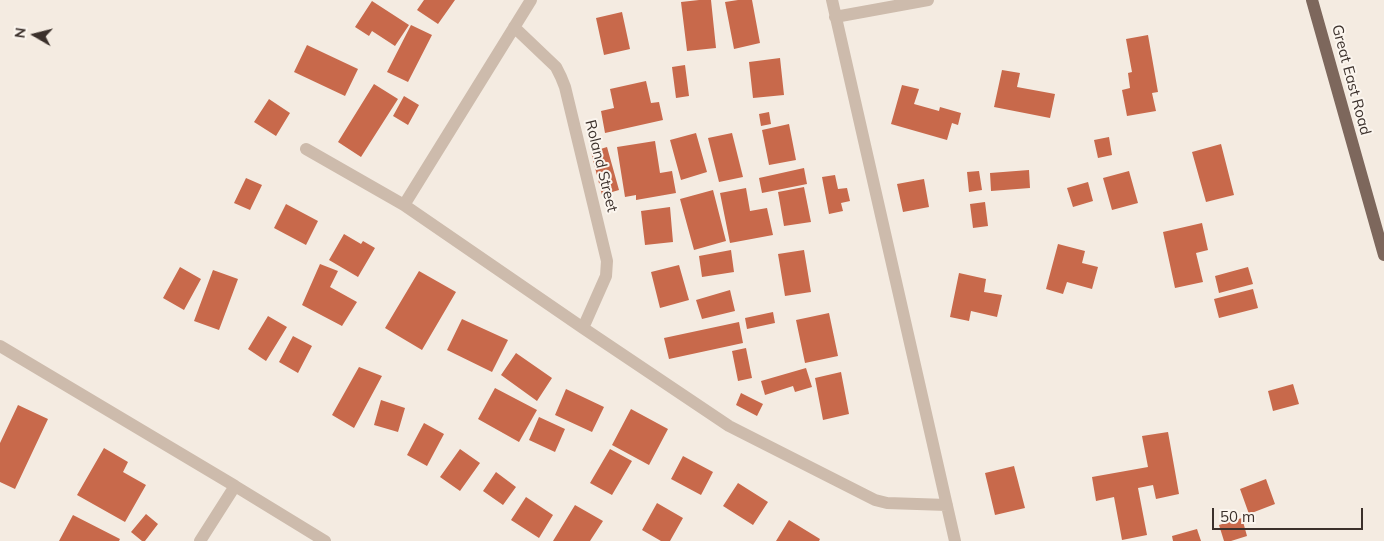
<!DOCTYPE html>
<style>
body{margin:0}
#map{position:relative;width:1384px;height:541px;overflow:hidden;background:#f4ebe1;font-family:Mulish,sans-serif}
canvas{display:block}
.north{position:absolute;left:10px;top:10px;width:50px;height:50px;-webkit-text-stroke:4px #fbf5ee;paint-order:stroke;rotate:278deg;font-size:14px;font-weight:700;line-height:20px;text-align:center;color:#3b302b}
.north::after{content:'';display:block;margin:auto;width:18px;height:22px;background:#3b302b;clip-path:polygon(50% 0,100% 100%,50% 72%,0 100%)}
.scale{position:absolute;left:1212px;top:508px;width:151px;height:22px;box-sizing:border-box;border:2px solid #3b302b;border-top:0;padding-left:6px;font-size:15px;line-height:18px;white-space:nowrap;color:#3b302b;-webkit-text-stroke:4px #fbf5ee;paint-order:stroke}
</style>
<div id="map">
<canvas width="1384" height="541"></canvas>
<div class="north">N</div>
<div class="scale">50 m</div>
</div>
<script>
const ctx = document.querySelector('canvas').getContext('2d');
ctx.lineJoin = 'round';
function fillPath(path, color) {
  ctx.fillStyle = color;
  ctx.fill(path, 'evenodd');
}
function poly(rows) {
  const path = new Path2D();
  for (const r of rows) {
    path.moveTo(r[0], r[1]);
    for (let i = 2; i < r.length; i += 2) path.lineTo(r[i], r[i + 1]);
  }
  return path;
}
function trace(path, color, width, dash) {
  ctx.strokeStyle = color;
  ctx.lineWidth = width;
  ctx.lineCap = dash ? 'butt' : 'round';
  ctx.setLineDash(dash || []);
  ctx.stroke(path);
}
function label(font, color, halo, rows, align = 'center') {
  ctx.font = font + ' Mulish,sans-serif';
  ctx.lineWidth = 4;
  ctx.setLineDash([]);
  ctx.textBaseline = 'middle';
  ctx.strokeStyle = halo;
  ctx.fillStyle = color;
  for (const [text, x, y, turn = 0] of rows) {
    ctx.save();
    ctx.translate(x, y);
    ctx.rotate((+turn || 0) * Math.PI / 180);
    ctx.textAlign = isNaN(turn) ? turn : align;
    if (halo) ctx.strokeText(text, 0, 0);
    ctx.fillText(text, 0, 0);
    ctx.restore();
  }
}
const building = poly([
 [424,0,455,0,438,24,417,10],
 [699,0,711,0,716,48,687,51,681,2],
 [738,0,752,0,760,43,734,49,725,2],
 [372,1,409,25,395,46,372,31,369,36,355,27],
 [622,12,630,49,604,55,596,18],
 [411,25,432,35,408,82,387,72],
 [1148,35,1158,92,1152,93,1156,111,1127,116,1122,90,1130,88,1128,73,1132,72,1126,39],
 [307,45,358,69,345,96,294,72],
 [780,58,784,95,753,98,749,62],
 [685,65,689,96,676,98,672,67],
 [1002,70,1020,73,1017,87,1055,94,1050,118,994,107],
 [646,81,651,103,659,102,663,120,605,133,601,111,614,108,610,89],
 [374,84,398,99,361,157,338,142],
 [902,85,919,89,914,104,939,111,940,107,961,113,958,125,952,123,947,140,891,124],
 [404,96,419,105,408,125,393,116],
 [269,99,290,113,276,136,254,122],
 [769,112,771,124,761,126,759,114],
 [789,124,796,160,769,165,762,130],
 [696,133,707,172,681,180,670,140],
 [732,133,743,177,719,182,708,138],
 [1109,137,1112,155,1098,158,1094,140],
 [655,141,660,173,672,171,676,193,636,200,636,195,625,197,617,147],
 [1221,144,1234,195,1206,202,1192,152],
 [607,147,619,190,602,195,591,152],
 [804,168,807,184,762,193,759,178],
 [1029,170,1030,188,991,191,990,173],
 [979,171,982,190,969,192,967,172],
 [1129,171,1138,203,1112,210,1103,178],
 [835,175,838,189,847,188,850,201,841,203,843,211,829,214,822,177],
 [246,178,262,185,250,210,234,203],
 [924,179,929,207,903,212,897,184],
 [1088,182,1093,201,1073,207,1067,188],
 [804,187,811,222,784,226,778,192],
 [746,188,750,211,767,208,773,235,730,243,720,193],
 [713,190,726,241,694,250,680,199],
 [985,202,988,226,973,228,970,204],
 [286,204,318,221,306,245,274,228],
 [670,207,673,242,645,245,641,211],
 [1202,223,1208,250,1196,253,1203,282,1175,288,1163,232],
 [344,234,361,244,363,241,375,248,358,277,329,260],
 [1058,244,1085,251,1082,263,1098,267,1092,289,1067,282,1063,294,1046,289],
 [731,250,734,272,702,277,699,256],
 [804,250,811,292,785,296,778,254],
 [320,264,338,271,330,287,357,302,342,326,302,305],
 [679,265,689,300,660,308,651,272],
 [180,267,201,279,184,310,163,298],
 [1248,267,1253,284,1219,293,1215,276],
 [213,270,238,279,219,330,194,321],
 [419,271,456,292,422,350,385,328],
 [959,273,986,279,984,292,1002,295,997,317,971,311,969,321,950,317],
 [1253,289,1258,308,1219,318,1214,299],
 [730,290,735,311,702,319,696,300],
 [773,312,775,323,747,329,745,318],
 [829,313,838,356,805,363,796,320],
 [268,316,287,327,266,361,248,349],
 [462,319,508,340,492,372,447,350],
 [739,322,743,343,669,359,664,338],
 [293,336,312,346,298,373,279,362],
 [746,348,752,378,738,381,732,351],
 [516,353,552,378,537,401,501,375],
 [359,367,382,376,354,428,332,415],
 [806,368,812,387,795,392,793,386,765,395,761,381],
 [841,372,849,414,823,420,815,378],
 [1293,384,1299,404,1273,411,1268,391],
 [495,388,537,410,519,442,478,419],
 [566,389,604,407,592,432,555,415],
 [741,393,763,404,757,416,736,405],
 [381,400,405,408,398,432,374,425],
 [18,405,48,419,15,489,0,482,0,443],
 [631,409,668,429,649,465,612,445],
 [539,417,565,429,555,452,529,440],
 [424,423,444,434,427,466,407,455],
 [1168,432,1179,494,1156,499,1153,485,1138,488,1147,535,1122,540,1114,497,1096,501,1092,477,1148,467,1142,436],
 [104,448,128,462,123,472,146,485,125,522,77,495],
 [460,449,480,463,460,491,440,477],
 [610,449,632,461,612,495,590,483],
 [683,456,713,472,701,495,671,479],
 [1014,466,1025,508,995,515,985,473],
 [496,472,516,487,503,505,483,491],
 [1266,479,1275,504,1249,514,1240,489],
 [738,483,768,502,753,525,723,506],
 [526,497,553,515,539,538,511,520],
 [657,503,683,518,670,541,661,541,642,530],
 [575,505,603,521,590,541,553,541],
 [146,514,158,524,145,541,142,541,131,532],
 [73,515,120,539,119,541,59,541],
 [1242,518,1247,536,1231,541,1224,541,1219,525],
 [789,520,820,539,819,541,776,541],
 [1197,529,1201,541,1173,541,1172,536]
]);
const minor = poly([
 [832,0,955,541],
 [835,17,928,0],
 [514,27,556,67,561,77,565,87,607,261,606,276,583,328],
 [306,149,404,205,583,328,729,426,875,500,887,503,947,505],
 [404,205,531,0],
 [0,346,235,486,200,541],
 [235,486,325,541]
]);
const primary = poly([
 [1312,0,1384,255]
]);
const streetNames = [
 ["Great East Road",1351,80,75],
 ["Roland Street",601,166,76]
];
fillPath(building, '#c8694b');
trace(minor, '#cdbbac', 12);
trace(primary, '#7d675c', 12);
label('15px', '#3b302b', '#fbf5ee', streetNames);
</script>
